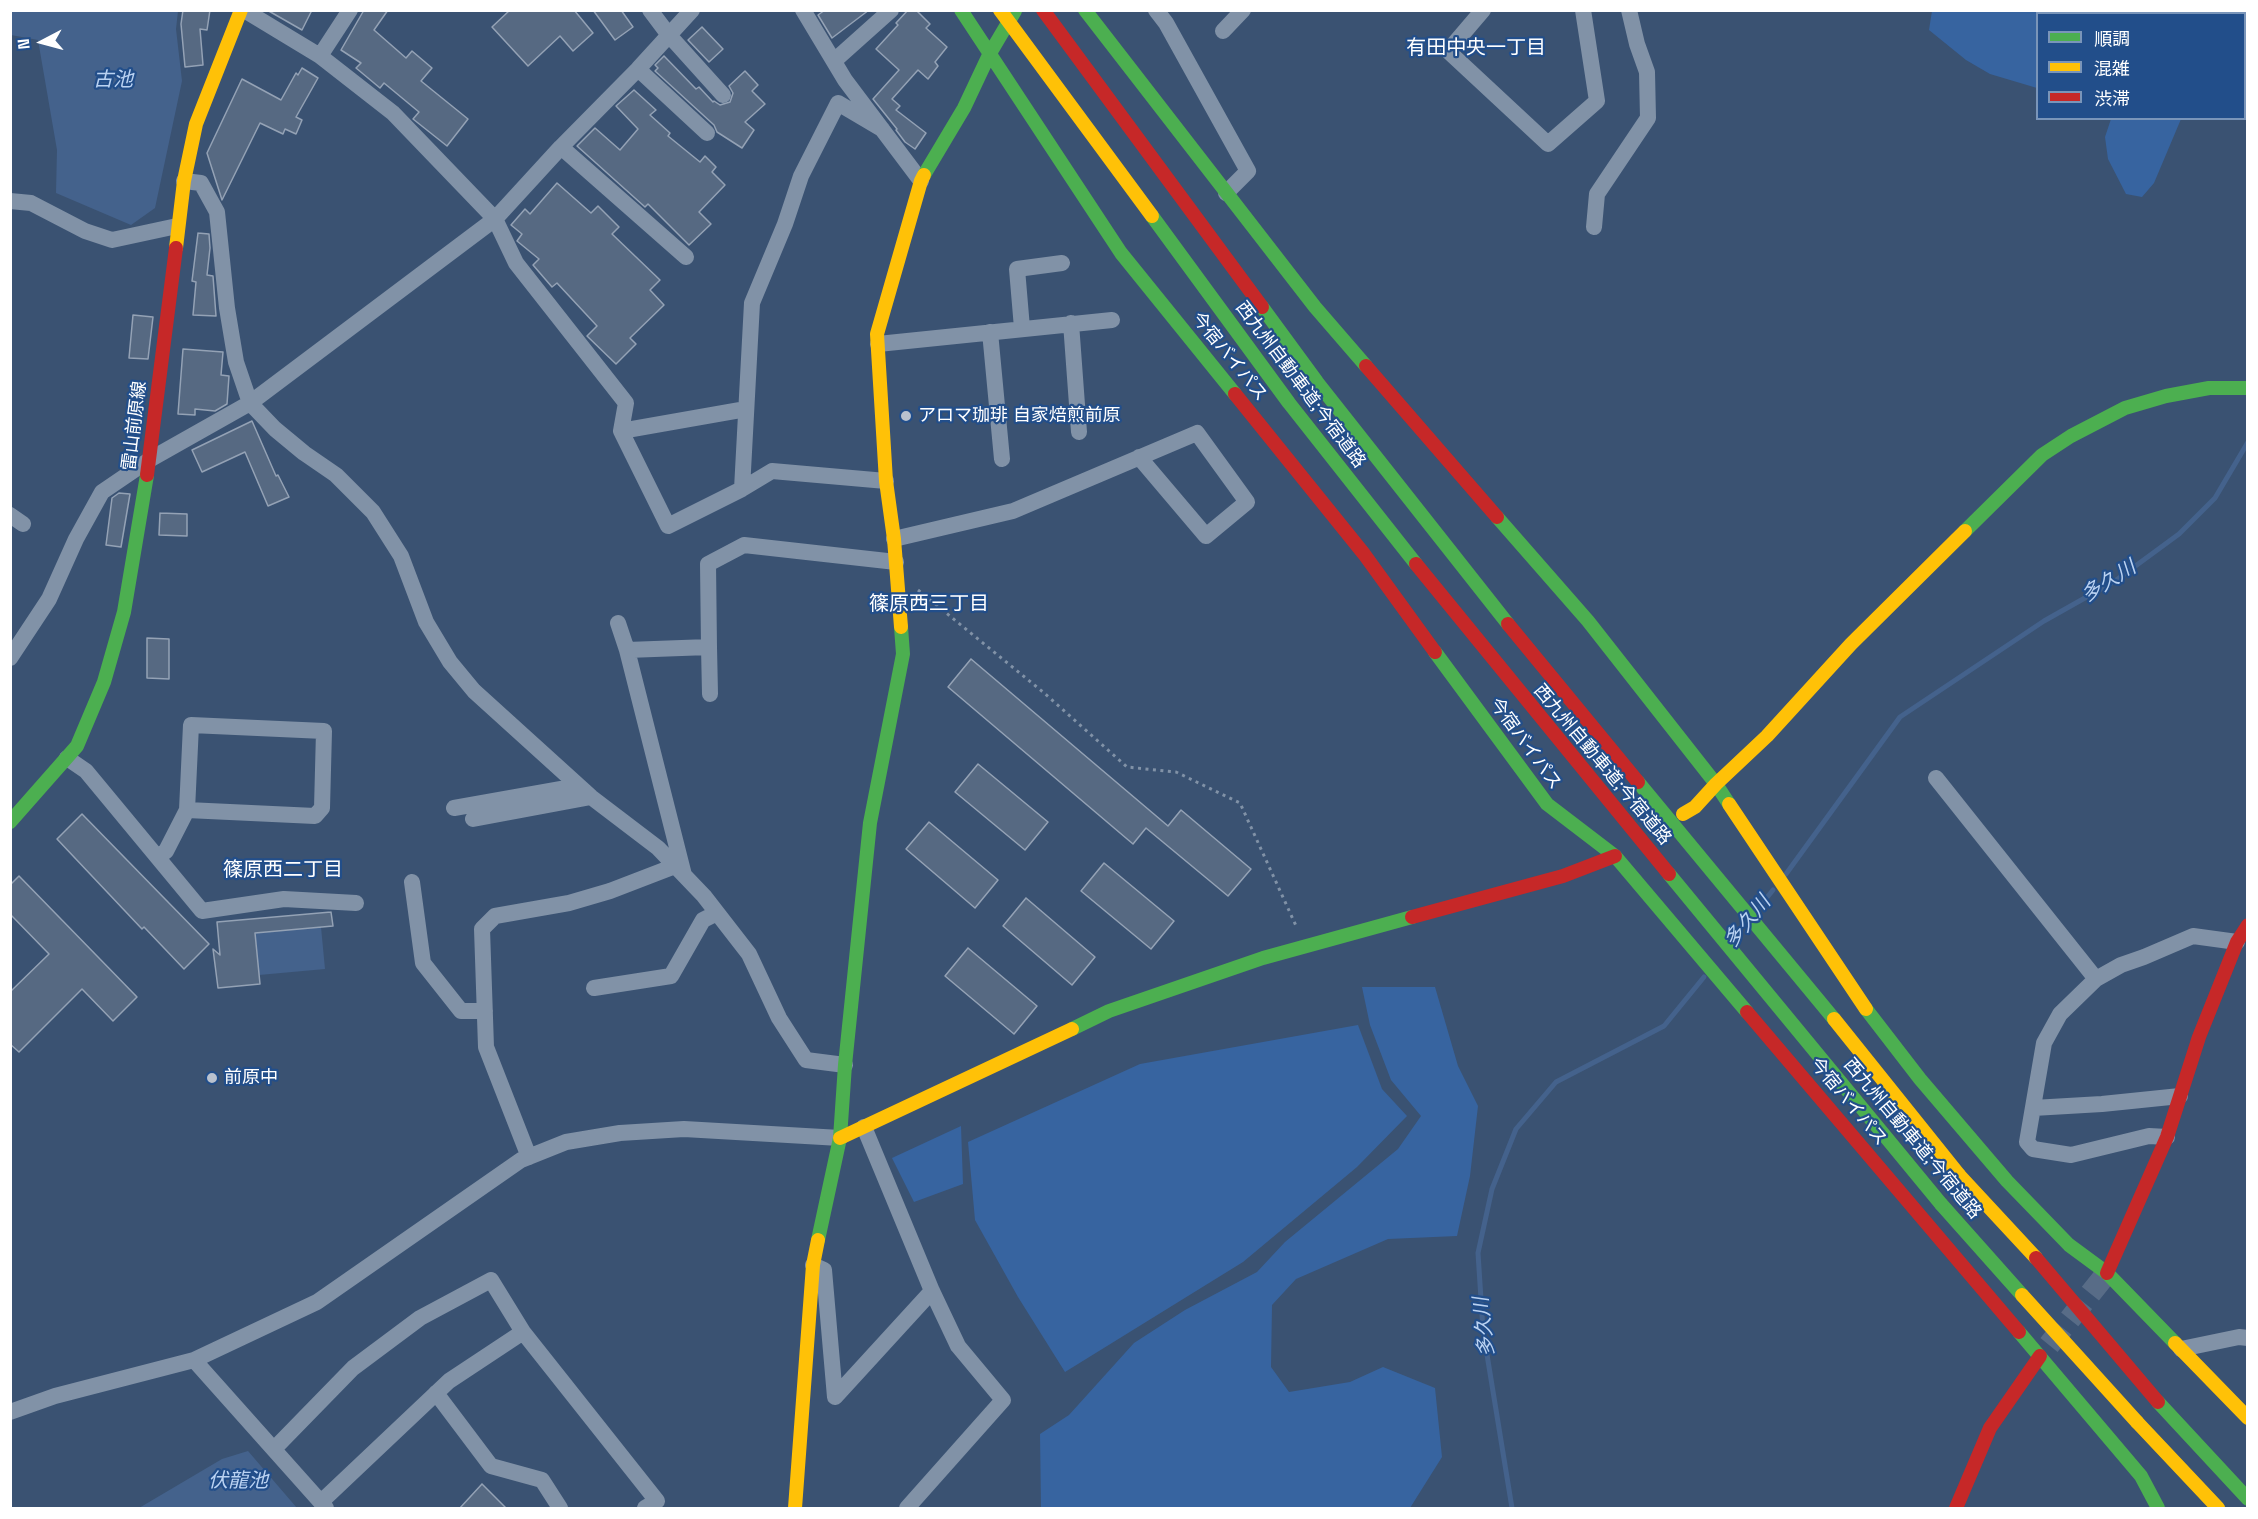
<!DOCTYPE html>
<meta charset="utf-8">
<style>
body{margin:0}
#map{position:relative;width:2258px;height:1519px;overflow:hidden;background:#3a5272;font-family:"Space Grotesk","Noto Sans JP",sans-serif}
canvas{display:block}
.frame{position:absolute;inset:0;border:12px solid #fff;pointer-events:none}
.legend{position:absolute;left:2036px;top:12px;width:210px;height:108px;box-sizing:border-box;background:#224e8a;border:2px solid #7a95b9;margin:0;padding:8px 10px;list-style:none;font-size:18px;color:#fff}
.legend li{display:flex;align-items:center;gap:12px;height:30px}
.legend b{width:30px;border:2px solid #7a95b9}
.north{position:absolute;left:12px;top:12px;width:60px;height:60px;-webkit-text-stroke:4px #224e8a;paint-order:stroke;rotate:264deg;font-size:16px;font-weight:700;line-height:24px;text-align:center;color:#fff}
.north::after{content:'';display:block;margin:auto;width:21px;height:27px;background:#fff;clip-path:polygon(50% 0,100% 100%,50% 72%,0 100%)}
</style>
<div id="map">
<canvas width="2258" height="1519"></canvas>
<div class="frame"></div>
<ul class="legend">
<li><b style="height:8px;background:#4caf50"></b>順調</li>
<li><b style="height:8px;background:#ffc107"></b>混雑</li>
<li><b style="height:8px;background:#c62828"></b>渋滞</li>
</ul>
<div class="north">N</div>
</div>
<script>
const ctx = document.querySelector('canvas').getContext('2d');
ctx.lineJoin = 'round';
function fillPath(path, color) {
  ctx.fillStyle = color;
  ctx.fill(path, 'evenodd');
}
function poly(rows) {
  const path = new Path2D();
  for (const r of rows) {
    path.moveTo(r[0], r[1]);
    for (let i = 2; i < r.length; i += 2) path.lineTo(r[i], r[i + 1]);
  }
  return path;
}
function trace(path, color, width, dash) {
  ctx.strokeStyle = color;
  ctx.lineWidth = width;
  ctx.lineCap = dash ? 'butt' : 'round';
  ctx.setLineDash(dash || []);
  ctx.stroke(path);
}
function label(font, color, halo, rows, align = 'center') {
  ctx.font = font + ' "Space Grotesk","Noto Sans JP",sans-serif';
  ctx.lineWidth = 4.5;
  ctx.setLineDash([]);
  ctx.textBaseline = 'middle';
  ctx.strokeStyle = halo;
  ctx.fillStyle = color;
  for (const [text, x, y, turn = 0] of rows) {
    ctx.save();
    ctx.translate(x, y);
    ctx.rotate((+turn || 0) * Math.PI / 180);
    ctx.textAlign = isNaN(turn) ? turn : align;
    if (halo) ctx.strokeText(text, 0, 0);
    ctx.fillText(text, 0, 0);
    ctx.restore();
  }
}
const green = poly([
 [1932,11,2247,11,2247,40,2245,42,2244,14,2038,14,2037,88,1990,74,1966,60,1929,30],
 [2111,119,2181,119,2154,183,2142,197,2126,194,2108,159,2105,137],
 [1362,987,1435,987,1458,1066,1478,1106,1470,1176,1457,1236,1388,1239,1296,1279,1272,1305,1271,1367,1289,1392,1350,1382,1383,1367,1435,1388,1442,1457,1410,1508,1041,1508,1040,1434,1069,1415,1134,1343,1185,1310,1257,1272,1285,1242,1398,1149,1421,1116,1391,1080,1370,1025],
 [1358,1025,1382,1089,1407,1116,1357,1167,1243,1262,1065,1372,1018,1297,975,1220,968,1142,1140,1064],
 [961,1126,963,1184,914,1202,892,1158]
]);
const water = poly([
 [10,11,178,11,176,29,182,81,155,208,131,225,56,193,57,150,38,40,11,35],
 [321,927,325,969,259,975,255,933],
 [248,1451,297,1508,139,1508,222,1459]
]);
const stream = poly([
 [1786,874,1900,717,2044,621,2115,581,2179,534,2215,498,2248,442],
 [1756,911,1773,890],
 [1512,1508,1483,1330,1478,1253,1492,1189,1516,1129,1556,1082,1664,1026,1704,977]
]);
const building = poly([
 [183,10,210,10,207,30,200,29,203,65,185,67,181,24,183,10],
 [267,10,312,10,302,30,267,10],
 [364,10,388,10,374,30,406,58,412,51,432,68,421,81,468,119,447,146,413,119,419,112,384,83,380,88,356,68,361,63,341,50,364,10],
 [510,10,574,10,593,33,573,51,560,36,528,66,492,27,510,10],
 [593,10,621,10,633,27,615,40,593,10],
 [825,10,869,10,832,38,818,15,825,10],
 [908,10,916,10,930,24,926,28,947,47,935,62,938,66,928,79,918,70,892,99,900,106,896,110,926,133,915,149,905,142,896,130,897,129,873,99,899,70,876,49,898,25,896,23,908,10],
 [702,27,723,49,709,62,688,40,702,27],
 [664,56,696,89,699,87,713,102,714,101,720,105,730,102,733,93,729,86,745,71,758,85,752,91,765,104,745,122,754,130,742,148,717,132,714,125,655,71,658,68,655,65,664,56],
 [302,68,318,78,296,117,302,120,296,134,285,129,283,134,260,123,222,200,207,153,242,79,281,100,296,73,298,75,302,68],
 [634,90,656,110,650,115,670,133,668,136,700,162,705,156,716,167,712,172,725,185,699,212,711,224,689,245,648,204,645,207,577,146,595,128,620,150,638,129,616,106,634,90],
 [557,183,591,213,598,206,619,227,612,234,660,280,650,290,664,305,630,338,636,344,616,364,587,336,597,326,557,283,552,287,533,265,539,259,517,241,522,234,511,225,525,209,530,214,557,183],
 [198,233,209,234,210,248,207,275,213,276,216,316,193,315,196,282,192,281,198,233],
 [133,315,153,317,148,359,129,358,133,315],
 [183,349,223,352,221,375,229,376,227,404,215,411,195,409,195,415,178,414,183,349],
 [252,421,276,476,278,475,289,497,268,506,245,452,202,472,192,450,252,421],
 [119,493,130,494,121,547,106,545,112,498,119,493],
 [160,513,187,514,187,536,159,535,160,513],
 [147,638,169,639,169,679,147,678,147,638],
 [971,659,1168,826,1181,810,1251,869,1228,896,1146,828,1133,844,948,687,971,659],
 [978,764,1048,822,1025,850,955,792,978,764],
 [82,814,209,944,184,969,144,927,142,929,57,839,82,814],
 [929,822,998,880,975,908,906,849,929,822],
 [1104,863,1174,921,1151,949,1081,891,1104,863],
 [19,876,137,997,113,1021,82,989,19,1052,10,1044,10,992,49,954,10,914,10,885,19,876],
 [1026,898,1095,957,1072,985,1003,926,1026,898],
 [331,912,333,926,255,933,260,984,218,988,213,949,220,955,217,922,331,912],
 [968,948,1037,1006,1014,1034,945,976,968,948],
 [482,1484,507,1509,459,1509,482,1484]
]);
const secondaryTunnel = poly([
 [2049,1345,2107,1273]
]);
const path = poly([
 [918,590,1043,692,1127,767,1176,772,1240,803,1297,928]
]);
const street = poly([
 [244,10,320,56,393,113,495,219,516,263,626,403,621,431,668,526,742,489,772,471,886,481],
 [650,10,668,34,723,95],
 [803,10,845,80,921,181],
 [1156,10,1166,23,1248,171,1226,193],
 [1483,10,1448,51,1548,144,1597,101,1583,10],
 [1223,31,1243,10],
 [320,56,350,10],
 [834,61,891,10],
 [638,69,707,133],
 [561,147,686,257],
 [184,181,201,183,217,212,227,308,236,362,250,403,275,429,304,453,336,475,373,512,401,556,426,622,450,662,474,691,591,797,658,848,704,896,749,954,779,1018,806,1060,845,1065],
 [10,201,31,203,85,231,112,240,177,226],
 [1594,227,1597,194,1648,118,1647,72,1637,44,1629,10],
 [1071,323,1079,432],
 [1022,328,1017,269,1062,263],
 [990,332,1002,459],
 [878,344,1112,320],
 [621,431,746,409],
 [742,489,752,303,785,224,801,176,838,103,882,129],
 [10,515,23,524],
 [894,539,1013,511,1197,433,1247,502,1206,536,1139,457],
 [618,623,627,650],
 [709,647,710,694],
 [10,658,49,599,76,539,102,492,149,460,250,403,495,219,561,147,638,69,692,10],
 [67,758,86,771,202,911,284,899,356,903],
 [1936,778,2096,979],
 [454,808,578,786],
 [473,819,591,797],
 [158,857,166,851,187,810,191,725,324,731,322,808,315,816,187,810],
 [684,875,627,650,709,647,708,564,744,545,896,562],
 [412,882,423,963,461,1011,485,1011],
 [594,988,671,976,703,920,717,913],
 [2033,1108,2102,1104,2180,1096],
 [864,1127,932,1291,958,1346,1003,1400,907,1508],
 [2167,1137,2149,1136,2071,1155,2033,1149,2027,1142,2044,1043,2060,1014,2096,979,2121,965,2144,957,2193,936,2237,942],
 [529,1157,486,1047,482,929,495,916,569,903,610,891,675,866],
 [813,1265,824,1270,835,1397,932,1291],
 [2181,1349,2239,1337,2248,1338],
 [194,1360,326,1508],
 [436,1393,491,1466,542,1480,560,1508],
 [10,1412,55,1396,194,1360,317,1302,521,1160,566,1142,620,1133,684,1129,840,1138],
 [274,1449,353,1368,420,1318,491,1280,523,1332,657,1501,645,1508],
 [321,1502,449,1381,523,1332]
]);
const fast = poly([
 [961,10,1121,253,1235,394],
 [1085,10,1315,307,1366,366],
 [924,175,964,108,989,55,1015,11],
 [1497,517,1588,621,1716,784,1729,804],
 [1965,531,2042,455,2071,436,2125,408,2166,396,2209,388,2248,388],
 [1435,652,1547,804,1615,856,1747,1012],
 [10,822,77,746,104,682,124,612,147,475],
 [1866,1009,1920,1079,2007,1181,2069,1245,2107,1273,2175,1343],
 [1072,1029,1109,1011,1263,958,1412,917],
 [1941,1204,2022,1295],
 [818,1240,840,1138,845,1065,870,823,903,654,901,627],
 [2019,1332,2141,1476,2158,1508],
 [2158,1402,2248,1499]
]);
const slow = poly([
 [176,248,184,181,196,124,241,10],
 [901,627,894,539,886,481,877,334,921,181,924,175],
 [1729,804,1866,1009],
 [1683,814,1695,807,1716,784,1767,736,1851,644,1965,531],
 [840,1138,1072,1029],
 [1959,1175,2036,1258],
 [2175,1343,2248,1418],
 [2137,1422,2218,1508],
 [795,1508,813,1265,818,1240]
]);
const jam = poly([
 [1366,366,1497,517],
 [1235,394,1364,554,1435,652],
 [147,475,176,248],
 [1412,917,1563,876,1615,856],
 [1747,1012,2019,1332],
 [2107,1273,2167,1137,2199,1037,2237,942,2248,925],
 [1956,1508,1990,1428,2040,1356]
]);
const fastBridge = poly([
 [1152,216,1289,403,1416,564],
 [1262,307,1317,382,1508,624],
 [1638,782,1834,1019],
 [1669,874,1941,1204]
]);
const slowBridge = poly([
 [1000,10,1152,216],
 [1834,1019,1959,1175],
 [2022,1295,2137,1422]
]);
const jamBridge = poly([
 [1043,10,1262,307],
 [1416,564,1669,874],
 [1508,624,1638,782],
 [2036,1258,2158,1402]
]);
const markers = [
 [906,416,6,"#bac2ce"],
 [212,1078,6,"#bac2ce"]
];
const streetNames = [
 ["今宿バイパス",1229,357,51],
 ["西九州自動車道;今宿道路",1300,385,53],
 ["雷山前原線",135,426,-83],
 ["今宿バイパス",1525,744,54],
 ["西九州自動車道;今宿道路",1602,765,50],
 ["今宿バイパス",1848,1102,50],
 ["西九州自動車道;今宿道路",1912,1139,50]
];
const poiNames = [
 ["アロマ珈琲 自家焙煎前原",918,416],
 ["前原中",224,1078]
];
const neighbourhoodNames = [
 ["有田中央一丁目",1476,49],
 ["篠原西三丁目",929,605],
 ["篠原西二丁目",283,871]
];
const waterNames = [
 ["古池",113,81],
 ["多久川",2109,582,-32],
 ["多久川",1748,922,-51],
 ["多久川",1485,1327,-96],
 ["伏龍池",238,1482]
];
fillPath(green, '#3764a0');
fillPath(water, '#44628c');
trace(stream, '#44628c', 5);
fillPath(building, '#566982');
trace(building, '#94a2b5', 1.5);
trace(secondaryTunnel, '#586c87', 22, [22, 11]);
trace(path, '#8192a7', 3, [3, 4.5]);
trace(street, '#8192a7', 16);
trace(fast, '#4caf50', 14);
trace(slow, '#ffc107', 14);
trace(jam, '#c62828', 14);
trace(fastBridge, '#4caf50', 14);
trace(slowBridge, '#ffc107', 14);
trace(jamBridge, '#c62828', 14);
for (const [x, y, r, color] of markers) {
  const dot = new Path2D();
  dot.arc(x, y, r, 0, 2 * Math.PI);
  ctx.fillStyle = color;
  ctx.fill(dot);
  trace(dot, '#224e8a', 2);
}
label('18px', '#fff', '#224e8a', streetNames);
label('18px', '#fff', '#224e8a', poiNames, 'left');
label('20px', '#fff', '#224e8a', neighbourhoodNames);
label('italic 20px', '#bad2f2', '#224e8a', waterNames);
</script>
